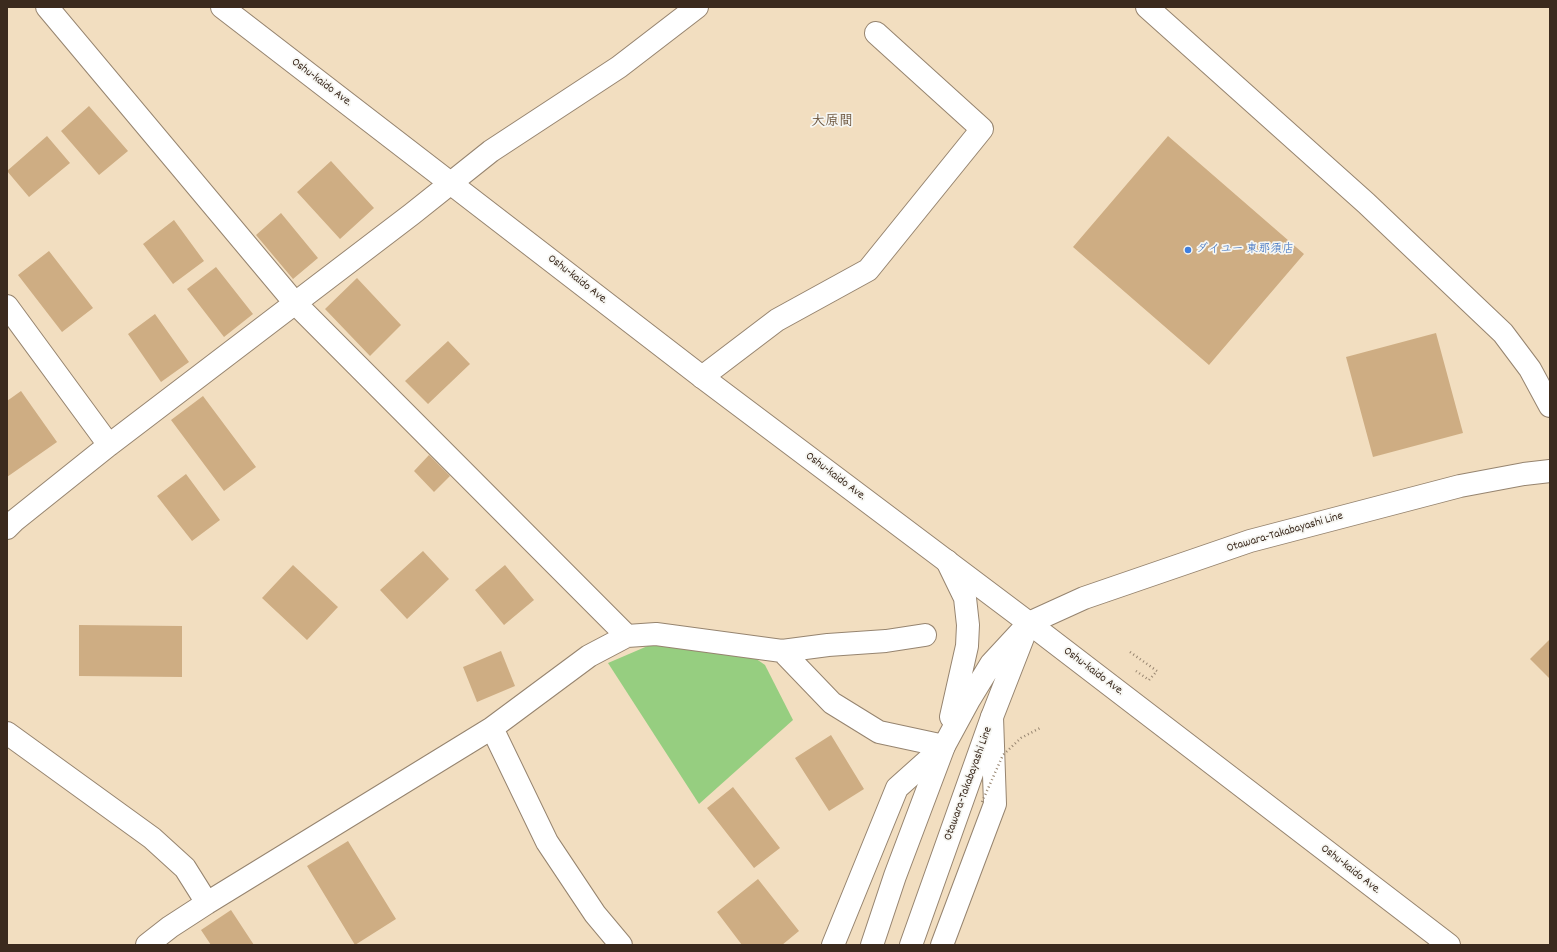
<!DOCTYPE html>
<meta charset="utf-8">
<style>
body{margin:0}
#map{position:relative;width:1557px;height:952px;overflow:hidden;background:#f2dec0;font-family:Dekko,sans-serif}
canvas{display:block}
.frame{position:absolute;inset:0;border:8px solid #3b2a1e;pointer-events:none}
</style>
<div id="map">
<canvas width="1557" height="952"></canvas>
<div class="frame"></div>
</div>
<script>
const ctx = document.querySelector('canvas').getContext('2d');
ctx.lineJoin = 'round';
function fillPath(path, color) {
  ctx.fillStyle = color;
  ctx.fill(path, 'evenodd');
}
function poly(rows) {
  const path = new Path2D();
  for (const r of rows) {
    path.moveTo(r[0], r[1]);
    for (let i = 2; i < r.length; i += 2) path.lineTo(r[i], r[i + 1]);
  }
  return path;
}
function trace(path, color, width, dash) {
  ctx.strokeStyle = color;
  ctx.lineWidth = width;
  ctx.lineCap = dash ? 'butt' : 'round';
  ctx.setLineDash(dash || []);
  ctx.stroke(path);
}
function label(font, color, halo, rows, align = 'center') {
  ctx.font = font + ' Dekko,"Klee One",sans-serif';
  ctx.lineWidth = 3.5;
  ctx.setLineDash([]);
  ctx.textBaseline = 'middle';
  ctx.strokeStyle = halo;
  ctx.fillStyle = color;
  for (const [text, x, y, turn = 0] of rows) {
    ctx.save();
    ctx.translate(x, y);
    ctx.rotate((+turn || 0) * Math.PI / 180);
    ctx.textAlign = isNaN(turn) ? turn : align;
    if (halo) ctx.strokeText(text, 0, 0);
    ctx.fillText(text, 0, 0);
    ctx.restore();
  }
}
const green = poly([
 [650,645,752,656,765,665,793,720,699,804,608,663]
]);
const building = poly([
 [89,106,128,151,99,175,61,131],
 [47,136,70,163,29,197,7,171],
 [1168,136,1304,254,1209,365,1073,247],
 [331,161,374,208,340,239,297,192],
 [281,213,318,258,293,279,256,235],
 [174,220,204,261,173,284,143,244],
 [49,251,93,308,62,332,18,275],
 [216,267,253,314,224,337,187,289],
 [357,278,401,325,370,356,325,309],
 [155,314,189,362,161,382,128,334],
 [1436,333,1463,433,1373,457,1346,357],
 [448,341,470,364,428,404,405,381],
 [21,391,57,442,7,477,7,401],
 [203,396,256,467,224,491,171,420],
 [429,455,450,476,434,492,414,471],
 [186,474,220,520,192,541,157,496],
 [423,551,449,579,407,619,380,590],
 [293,565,338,607,307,640,262,598],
 [505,565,534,600,504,625,475,590],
 [79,625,182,626,182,677,79,676],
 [1550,639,1550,679,1530,659],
 [501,651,515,686,477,702,463,667],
 [831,735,864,789,829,811,795,758],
 [733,787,780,848,754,868,707,808],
 [348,841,396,919,355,945,307,866],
 [758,879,799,931,782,945,742,945,717,912],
 [231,910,254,945,211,945,201,930]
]);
const path = poly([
 [1130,652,1157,671,1149,680,1136,671]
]);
const minor = poly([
 [47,7,295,303,627,636],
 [1147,7,1366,203,1503,333,1530,369,1550,406],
 [7,306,109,445],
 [702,377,777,320,868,270,982,129,876,33],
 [7,528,14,521,109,445,412,214,491,151,619,67,697,7],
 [782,651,828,645,886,641,925,635],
 [492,728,547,842,595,914,621,945],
 [7,733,152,838,185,868,207,903],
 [147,945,170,927,207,903,492,728,589,656,627,636,656,634,782,651,832,703,879,732,944,746],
 [833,945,897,788,944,746],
 [942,945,995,804,992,717]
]);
const major = poly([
 [947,561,965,598,968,625,967,646,951,717],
 [872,945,895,876,944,746,969,700,991,664,1029,623,1084,598,1250,541,1460,486,1524,474,1550,471],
 [911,945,992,717,1024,635]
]);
const highway = poly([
 [222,7,702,377,1029,623,1449,945]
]);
const pathBridge = poly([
 [982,802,1003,755,1021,738,1040,728]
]);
const markers = [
 [1188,250,4,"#3f7fe0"]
];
const streetNames = [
 ["Oshu-kaido Ave.",321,83,37],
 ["Oshu-kaido Ave.",577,280,38],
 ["Oshu-kaido Ave.",835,477,37],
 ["Otawara-Takabayashi Line",1285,533,-16],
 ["Oshu-kaido Ave.",1093,672,37],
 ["Otawara-Takabayashi Line",969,784,-70],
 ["Oshu-kaido Ave.",1350,870,38]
];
const shopNames = [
 ["ダイユー 東那須店",1196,250]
];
const quarterNames = [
 ["大原間",832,123]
];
fillPath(green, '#96ce80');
fillPath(building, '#cead83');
trace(minor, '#96846f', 24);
trace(major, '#96846f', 24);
trace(highway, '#96846f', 24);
trace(path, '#96846f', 2.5, [1, 3]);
trace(minor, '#fff', 22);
trace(major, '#fff', 22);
trace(highway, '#fff', 22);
trace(pathBridge, '#96846f', 2.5, [1, 3]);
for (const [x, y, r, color] of markers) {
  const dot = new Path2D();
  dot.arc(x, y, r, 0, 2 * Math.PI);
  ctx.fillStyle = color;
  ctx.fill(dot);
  trace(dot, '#f6f6f2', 1.5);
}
label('12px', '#3b2a1e', '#f6f6f2', streetNames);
label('12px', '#366cbe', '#f6f6f2', shopNames, 'left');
label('bold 14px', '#6e5841', '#f6f6f2', quarterNames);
</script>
